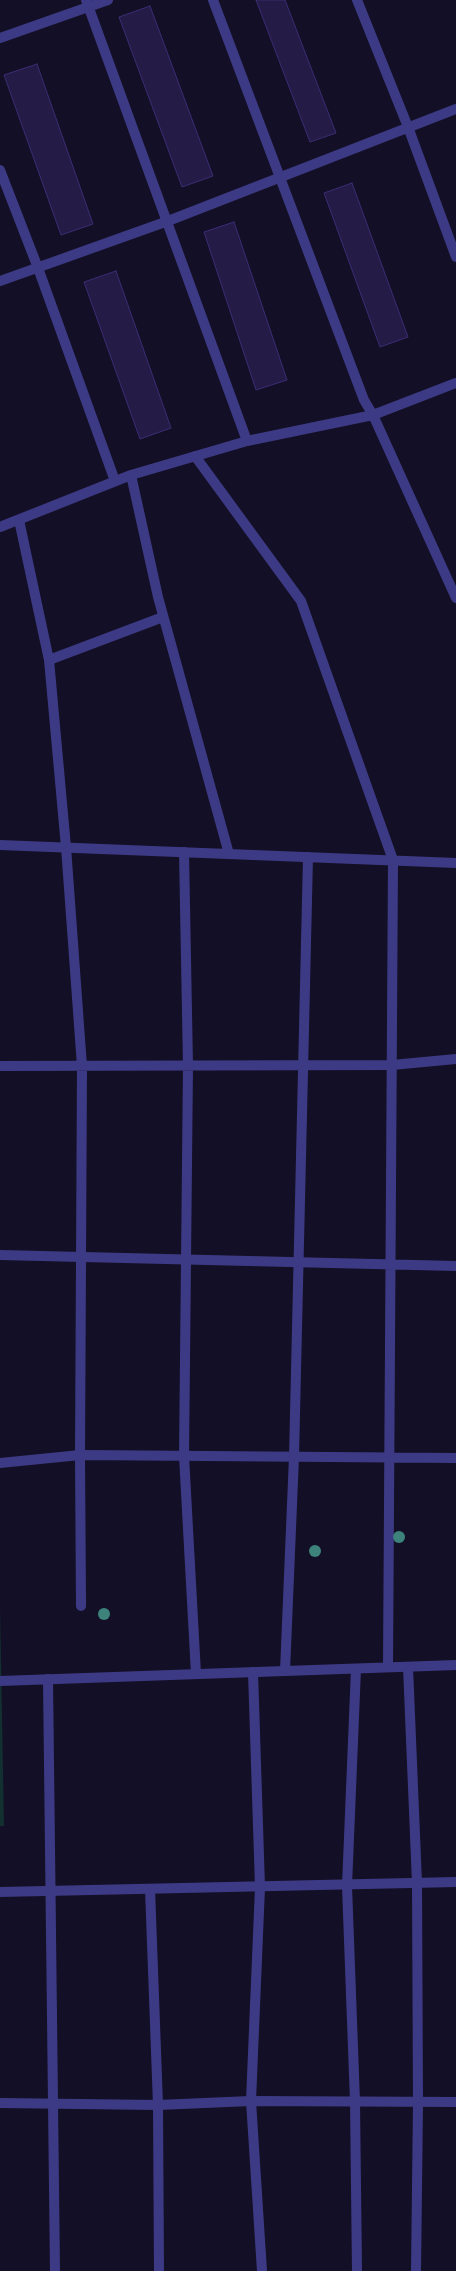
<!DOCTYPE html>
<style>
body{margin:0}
canvas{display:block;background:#130f26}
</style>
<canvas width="456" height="2271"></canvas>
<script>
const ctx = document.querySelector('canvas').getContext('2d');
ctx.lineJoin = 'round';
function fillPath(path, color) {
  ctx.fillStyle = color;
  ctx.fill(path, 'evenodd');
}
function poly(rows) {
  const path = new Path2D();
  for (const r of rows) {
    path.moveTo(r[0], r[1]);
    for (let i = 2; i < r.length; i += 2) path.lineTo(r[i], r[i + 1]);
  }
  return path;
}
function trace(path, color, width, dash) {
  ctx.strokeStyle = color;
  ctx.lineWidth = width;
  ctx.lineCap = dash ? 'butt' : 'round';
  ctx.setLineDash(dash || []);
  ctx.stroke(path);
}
const green = poly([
 [0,1607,4,1826,0,1826]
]);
const building = poly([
 [256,0,285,0,336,133,310,142,256,0],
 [150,6,213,176,182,187,119,17,150,6],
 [37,64,93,224,61,235,4,75,37,64],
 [352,183,408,337,380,347,324,193,352,183],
 [234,222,287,380,256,390,204,232,234,222],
 [116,271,171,428,140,439,84,282,116,271]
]);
const service = poly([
 [0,170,38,268,115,481],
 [19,520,49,660,66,847,82,1066,80,1455,81,1606],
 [49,660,163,617],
 [184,852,188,1066,184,1456,196,1674],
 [0,1066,392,1065,456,1059],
 [408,1667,417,1883,418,2103,416,2271],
 [356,1669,347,1886,355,2102,357,2271],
 [285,1671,294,1457,308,857],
 [253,1672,260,1887,251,2101,262,2271],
 [48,1679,55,2271],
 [150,1889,158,2105,159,2271]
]);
const minor = poly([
 [86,0,247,441],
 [213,0,364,400,373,415,456,598],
 [357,0,408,127,456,257],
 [0,38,108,0],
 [0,281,168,221,456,109],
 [195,456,301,601,393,860,388,1667],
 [131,475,158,597,229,854],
 [0,527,131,475,247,441,373,415,456,383],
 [0,845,456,863],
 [0,1255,456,1266],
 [0,1463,80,1455,456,1458],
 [0,1681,456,1665],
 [0,1892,456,1882],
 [0,2103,158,2105,251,2101,456,2102]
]);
const trees = [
 [399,1537],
 [315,1551],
 [104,1614]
];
fillPath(green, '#12302f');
fillPath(building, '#241b47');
trace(building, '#3b2d73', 1);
trace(service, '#3d3a85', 10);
trace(minor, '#3d3a85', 10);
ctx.fillStyle = '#3d827b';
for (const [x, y] of trees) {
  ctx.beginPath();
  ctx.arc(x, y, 6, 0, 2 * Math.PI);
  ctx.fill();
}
</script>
